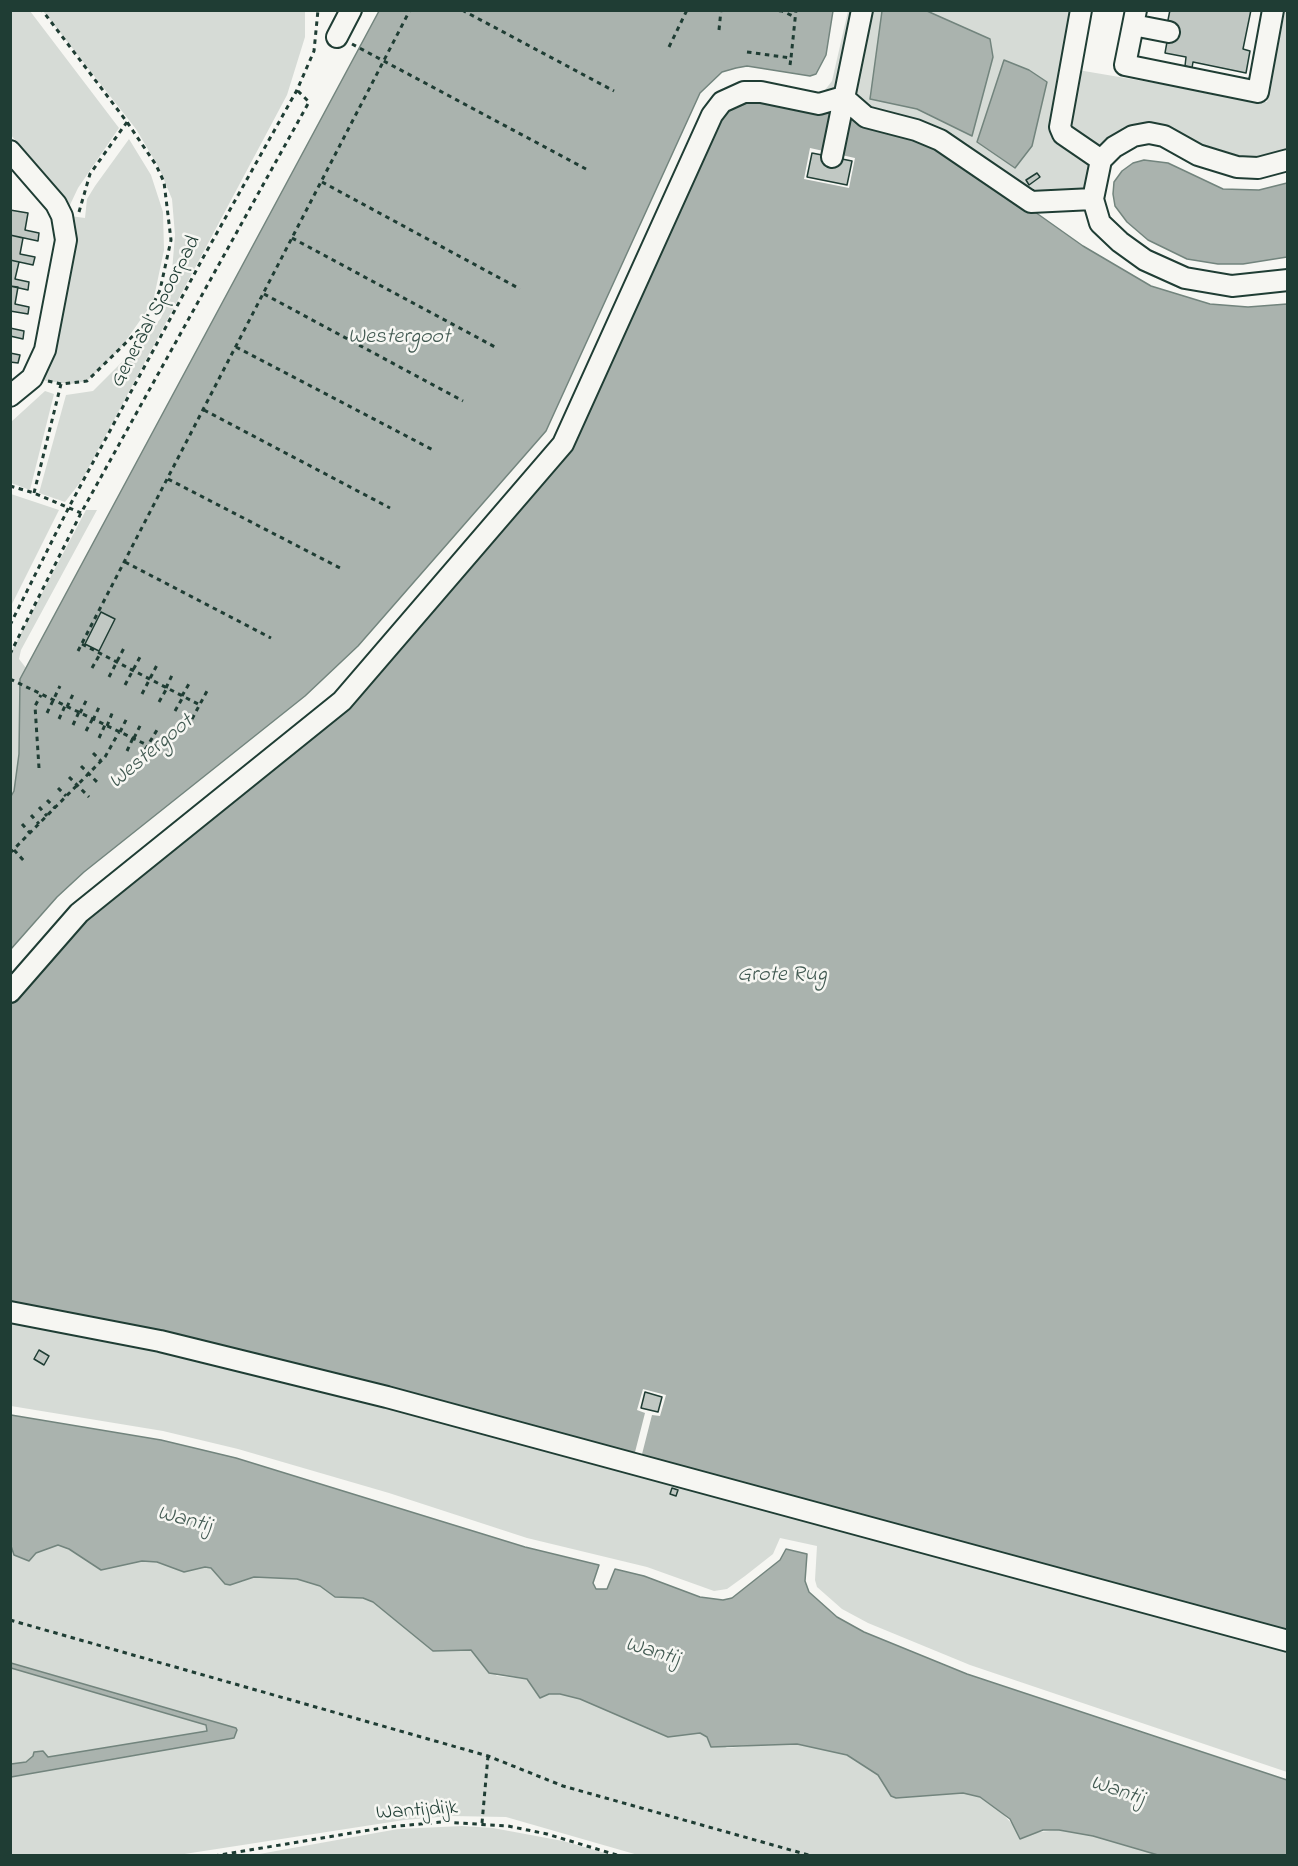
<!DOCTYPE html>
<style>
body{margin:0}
#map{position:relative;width:1298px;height:1866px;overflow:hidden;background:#f6f6f2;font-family:"Indie Flower",sans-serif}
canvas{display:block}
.frame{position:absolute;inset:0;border:12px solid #1f3d34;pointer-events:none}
</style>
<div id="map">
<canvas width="1298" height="1866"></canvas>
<div class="frame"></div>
</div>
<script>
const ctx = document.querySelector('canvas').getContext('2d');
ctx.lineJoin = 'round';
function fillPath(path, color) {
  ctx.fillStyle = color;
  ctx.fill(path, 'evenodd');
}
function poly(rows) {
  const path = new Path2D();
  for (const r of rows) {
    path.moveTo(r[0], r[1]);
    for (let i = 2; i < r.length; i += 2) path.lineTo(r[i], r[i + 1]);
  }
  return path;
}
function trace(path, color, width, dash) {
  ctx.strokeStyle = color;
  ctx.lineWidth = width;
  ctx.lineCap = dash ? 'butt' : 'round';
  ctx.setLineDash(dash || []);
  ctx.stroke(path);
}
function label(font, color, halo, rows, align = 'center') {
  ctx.font = font + ' "Indie Flower",sans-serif';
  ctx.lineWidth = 5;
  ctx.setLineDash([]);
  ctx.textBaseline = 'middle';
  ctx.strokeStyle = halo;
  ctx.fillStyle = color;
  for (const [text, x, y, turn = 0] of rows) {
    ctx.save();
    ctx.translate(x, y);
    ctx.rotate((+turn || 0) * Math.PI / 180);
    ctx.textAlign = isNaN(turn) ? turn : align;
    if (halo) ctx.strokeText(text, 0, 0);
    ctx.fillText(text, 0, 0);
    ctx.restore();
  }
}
const green = poly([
 [10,11,30,11,119,128,78,188,69,207,11,135],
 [43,11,305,11,305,37,287,95,82,480,65,502,39,493,66,395,93,391,139,345,161,318,170,295,175,235,172,199,159,168,136,129],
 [848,11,855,11,839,87,818,99,832,81],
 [868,11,882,11,870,99,917,109,972,136,993,57,990,39,927,11,1075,11,1054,134,1089,160,1089,195,1034,198,851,103],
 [1285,11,1287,11,1287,154,1267,160,1224,162,1166,131,1100,148,1067,132,1078,70,1267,102],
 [129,139,151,175,163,212,164,250,153,302,120,349,87,381,70,384,40,380,70,216,85,218,87,199,95,186],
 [45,391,54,394,30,490,11,483,11,422],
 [11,494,59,510,11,606,10,494],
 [86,510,97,510,21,650,19,659,26,668,20,679,19,754,14,791,11,798,11,652],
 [10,1319,204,1358,1287,1646,1287,1772,970,1665,868,1623,842,1609,817,1587,815,1580,817,1546,780,1538,773,1554,745,1576,727,1589,714,1591,647,1567,527,1538,389,1493,238,1449,163,1431,11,1406],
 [11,1535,36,1553,58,1545,69,1549,101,1570,142,1561,157,1562,184,1572,205,1567,211,1568,219,1578,241,1582,254,1577,271,1576,297,1579,320,1586,335,1597,363,1598,373,1602,433,1651,471,1650,497,1676,527,1679,540,1698,549,1694,560,1694,580,1699,668,1737,700,1733,727,1748,770,1744,797,1744,824,1748,847,1755,860,1762,878,1775,891,1796,963,1793,980,1797,996,1807,1016,1828,1031,1833,1059,1830,1093,1836,1158,1855,638,1855,506,1817,451,1816,404,1820,178,1855,11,1856,11,1777,234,1738,237,1730,11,1663],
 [11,1668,206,1725,207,1731,48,1757,43,1751,26,1762,11,1764],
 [462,1826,493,1828,563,1841,612,1855,254,1855,398,1829]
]);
const water = poly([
 [379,11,833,11,826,55,816,74,810,76,747,66,736,68,722,72,700,93,546,431,358,646,305,696,84,872,57,897,11,949,10,798,14,791,19,754,20,679,379,11],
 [882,11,927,11,990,39,993,57,972,136,917,109,870,99,882,11],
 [1004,60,1029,70,1047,82,1032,146,1015,168,977,142,1004,60],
 [776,99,914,134,963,161,1083,246,1151,286,1210,304,1248,307,1287,304,1287,1639,11,1310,11,996,62,938,322,723,552,468,717,115,730,102,776,99],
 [1144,160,1168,163,1223,189,1259,190,1287,183,1287,257,1243,264,1218,264,1187,259,1148,240,1127,222,1115,206,1113,194,1114,182,1122,171,1133,163,1144,160],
 [11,1415,161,1440,236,1458,525,1547,599,1565,593,1583,596,1589,607,1589,615,1569,644,1576,700,1597,723,1600,732,1598,780,1560,786,1549,807,1554,805,1581,809,1592,837,1617,864,1632,967,1674,1287,1780,1287,1855,1158,1855,1093,1836,1059,1830,1043,1830,1020,1839,1010,1819,980,1797,963,1793,896,1798,891,1796,878,1775,847,1755,797,1744,711,1747,707,1737,700,1733,668,1737,580,1699,560,1694,549,1694,540,1698,527,1679,489,1673,471,1650,433,1651,373,1602,363,1598,335,1597,320,1586,297,1579,254,1577,230,1585,225,1584,211,1568,205,1567,184,1572,157,1562,142,1561,101,1570,69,1549,58,1545,36,1553,29,1561,14,1555,11,1546,11,1415],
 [11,1663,236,1728,237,1730,234,1738,11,1777,11,1764,26,1762,33,1756,34,1752,43,1751,48,1757,207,1731,206,1725,11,1668,11,1663]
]);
const pier = poly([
 [810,148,855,158,849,188,804,179],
 [643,1389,666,1395,660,1416,652,1415,640,1462,633,1460,645,1413,637,1410]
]);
const building = poly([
 [1170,10,1251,10,1243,49,1250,51,1246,73,1193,62,1192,68,1185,66,1186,57,1165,53,1170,25,1167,25,1170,10],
 [812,153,852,161,847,185,807,177,812,153],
 [1037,173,1040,177,1029,185,1026,180,1037,173],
 [10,210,28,213,25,230,39,233,38,241,10,235,10,210],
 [10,235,23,238,20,254,35,257,33,265,10,260,10,235],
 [10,260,19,262,15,279,29,282,28,290,10,286,10,260],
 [10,286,18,287,15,304,29,307,28,314,10,311,10,286],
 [10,328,24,331,23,339,10,336,10,328],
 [10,353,20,355,18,363,10,362,10,353],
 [101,612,115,619,99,651,85,644,101,612],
 [39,1350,49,1356,44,1365,34,1359,39,1350],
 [645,1392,662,1397,658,1412,641,1408,645,1392],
 [672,1488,678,1490,676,1496,670,1494,672,1488]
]);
const path = poly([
 [462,10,614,91],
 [770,10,782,11,795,17],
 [719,30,721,10],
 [352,44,586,169],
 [669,47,687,10],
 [747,52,791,58,796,10],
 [790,65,791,58],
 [322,182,520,289],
 [79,212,90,174,127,122],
 [292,238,495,347],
 [264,294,463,401],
 [236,347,435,451],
 [48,381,61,384],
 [204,410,390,508],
 [168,479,342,569],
 [10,486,34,493,81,513],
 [34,493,61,384,87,381,142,327,160,290,171,240,164,182,156,165,127,122,42,10],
 [125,562,271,638],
 [10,625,69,507,204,256,297,90,314,51,318,10],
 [82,644,200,705],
 [78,651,410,10],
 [10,654,81,513,309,102,297,90],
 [92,668,100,654],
 [109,677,124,648],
 [10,679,147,745],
 [125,685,140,657],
 [166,688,173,673],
 [142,694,157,665],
 [182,696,190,682],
 [159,702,167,688],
 [67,707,74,692],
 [175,711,183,697],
 [47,713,60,686],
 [80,713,87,699],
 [59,719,65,706],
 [192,719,207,691],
 [93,720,100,705],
 [73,725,79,712],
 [107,726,113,711],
 [86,731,92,720],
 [120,732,127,718],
 [99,738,105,725],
 [134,738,141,724],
 [127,751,133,738],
 [93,753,101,761],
 [136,765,157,730],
 [81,766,100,785],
 [39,768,35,706,41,695],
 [69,777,89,797],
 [58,788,66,796],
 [47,800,55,808],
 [39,807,47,816],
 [31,815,39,824],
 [22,824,30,833],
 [14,850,25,862],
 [10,853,105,757,119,732],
 [10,1620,488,1756,563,1786,812,1856],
 [482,1823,488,1756],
 [214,1856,388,1827,442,1822,508,1826,547,1834,620,1856]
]);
const minor = poly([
 [1081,10,1060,127,1063,134,1101,160],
 [1136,10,1125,65,1258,92,1273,10],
 [1133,25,1169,32],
 [337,37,351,10],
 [10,151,56,204,62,216,66,240,45,350,32,378,10,396],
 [832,157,862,10],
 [1288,160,1258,168,1237,167,1198,155,1164,136,1149,133,1133,136,1114,147,1101,160,1093,199,1100,223,1120,242,1145,260,1185,278,1232,286,1288,280],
 [10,992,79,913,342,701,563,444,712,115,722,102,744,92,761,92,819,104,843,97,866,117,916,130,940,140,1031,202,1093,199],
 [10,1312,160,1341,387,1397,1288,1641]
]);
const streetNames = [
 ["Generaal Spoorpad",157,312,-62],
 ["Wantijdijk",417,1812,-4]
];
const waterNames = [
 ["Westergoot",399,338],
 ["Westergoot",152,753,-40],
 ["Grote Rug",782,976],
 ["Wantij",184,1521,14],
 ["Wantij",652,1653,16],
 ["Wantij",1117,1792,18]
];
fillPath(green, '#d6dbd6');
fillPath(water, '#aab3ae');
trace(water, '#72847d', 1.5);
fillPath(pier, '#f6f6f2');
fillPath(building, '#c1c8c3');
trace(building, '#1f3d34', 1.5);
trace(minor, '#1f3d34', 24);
trace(path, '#1f3d34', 3, [4.5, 4.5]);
trace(minor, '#f6f6f2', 20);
label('21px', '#1f3d34', '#f6f6f2', streetNames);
label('italic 22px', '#425a52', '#f6f6f2', waterNames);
</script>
